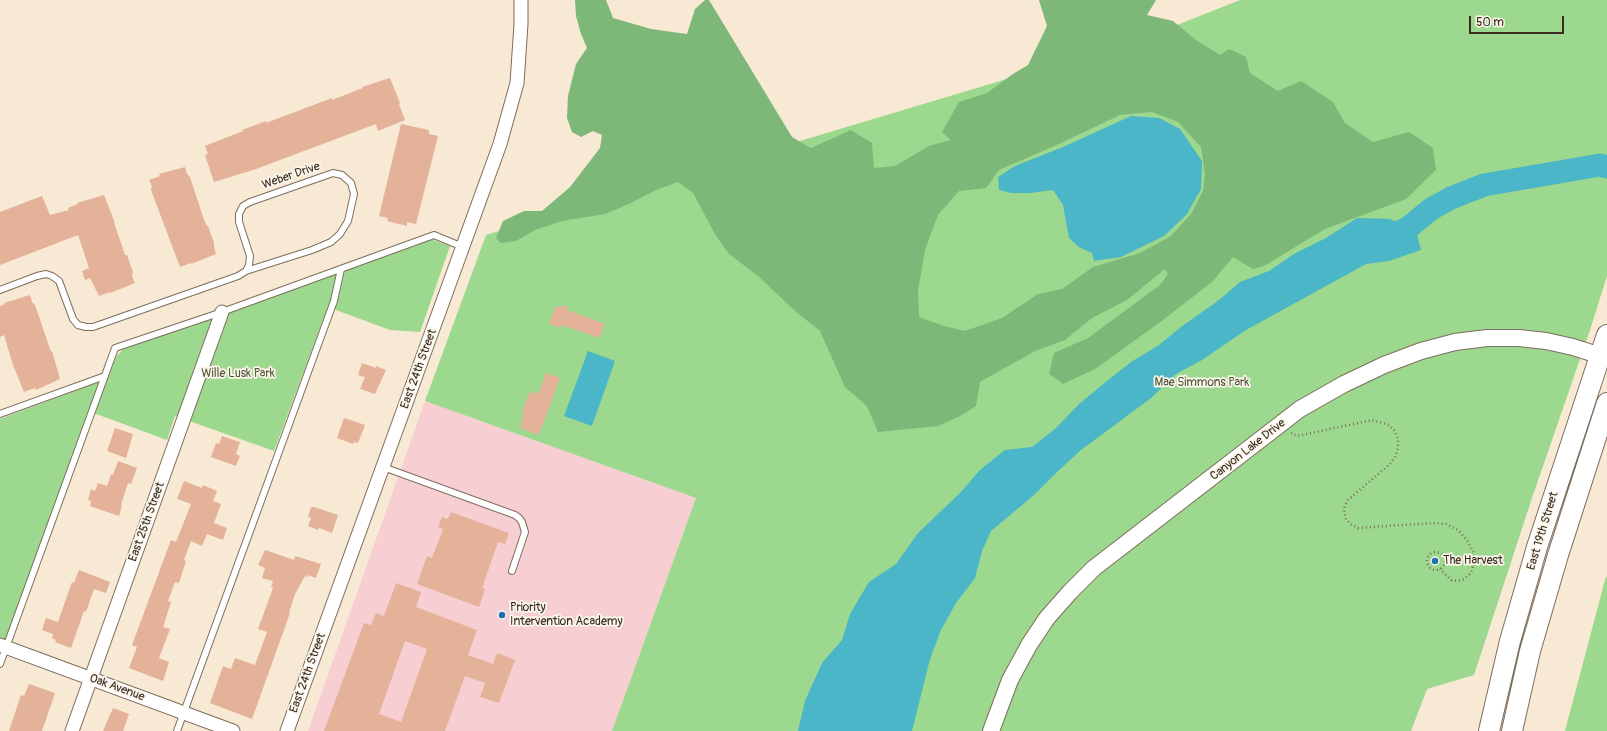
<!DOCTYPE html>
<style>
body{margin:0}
#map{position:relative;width:1607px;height:731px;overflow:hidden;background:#f7e9d3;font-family:Pangolin,sans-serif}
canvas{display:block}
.scale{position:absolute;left:1469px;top:16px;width:95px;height:18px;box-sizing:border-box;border:2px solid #3b2a1e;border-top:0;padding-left:5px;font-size:12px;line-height:14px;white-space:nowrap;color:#3b2a1e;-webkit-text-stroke:3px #fbf7ec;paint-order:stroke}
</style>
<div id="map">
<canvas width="1607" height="731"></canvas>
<div class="scale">50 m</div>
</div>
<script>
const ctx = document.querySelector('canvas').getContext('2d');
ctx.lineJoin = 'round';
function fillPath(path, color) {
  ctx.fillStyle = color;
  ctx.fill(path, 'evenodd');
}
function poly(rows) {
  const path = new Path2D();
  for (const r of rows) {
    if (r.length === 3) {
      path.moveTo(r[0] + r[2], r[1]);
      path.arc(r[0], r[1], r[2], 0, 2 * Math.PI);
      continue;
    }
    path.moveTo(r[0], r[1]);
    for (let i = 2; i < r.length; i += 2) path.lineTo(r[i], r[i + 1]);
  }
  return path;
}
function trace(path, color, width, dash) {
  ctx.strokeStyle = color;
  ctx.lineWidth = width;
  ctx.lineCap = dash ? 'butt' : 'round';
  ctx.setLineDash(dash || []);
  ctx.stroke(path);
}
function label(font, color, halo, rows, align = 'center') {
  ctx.font = font + ' Pangolin,sans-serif';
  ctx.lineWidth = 3.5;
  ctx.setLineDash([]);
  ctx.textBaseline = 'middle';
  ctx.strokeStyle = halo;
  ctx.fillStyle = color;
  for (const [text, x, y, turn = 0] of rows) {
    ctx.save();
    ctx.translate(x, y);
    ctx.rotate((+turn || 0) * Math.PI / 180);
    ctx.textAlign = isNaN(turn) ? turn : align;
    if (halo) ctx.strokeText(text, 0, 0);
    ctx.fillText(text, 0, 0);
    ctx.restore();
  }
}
const built = poly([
 [425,401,696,498,612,731,308,731]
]);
const green = poly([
 [1240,0,1607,0,1607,276,1590,330,1532,498,1474,675,1427,689,1411,731,612,731,696,498,425,401,486,235,1147,37],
 [431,239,450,246,420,332,390,330,328,307,274,451,175,416,167,440,88,411,0,654,0,419,107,379,115,358,123,349,235,310],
 [1607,576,1607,731,1565,731,1605,580]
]);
const forest = poly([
 [575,0,606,0,613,18,651,29,687,34,695,9,705,0,709,0,792,137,811,148,851,130,872,143,874,168,895,166,929,146,951,140,942,132,959,102,987,93,1013,74,1028,65,1047,26,1039,0,1156,0,1147,15,1173,21,1196,40,1220,55,1229,49,1246,57,1250,73,1278,91,1301,81,1333,102,1345,123,1373,142,1409,132,1433,148,1436,170,1406,199,1325,229,1264,266,1253,269,1233,257,1212,282,1159,323,1095,369,1063,384,1049,374,1054,353,1088,338,1160,285,1168,274,1165,269,1127,300,1092,318,1065,340,1035,351,980,382,976,406,962,415,938,426,878,432,867,406,845,387,820,331,794,310,758,276,729,254,715,234,693,193,678,182,656,190,631,203,605,214,562,221,535,230,516,241,501,243,496,238,503,221,524,211,542,211,570,187,600,148,602,135,593,131,581,137,572,132,567,118,568,96,576,64,587,48,581,34,576,16],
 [1152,112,1178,122,1201,147,1205,174,1203,191,1191,214,1171,236,1140,253,1093,267,1062,289,1038,294,1002,318,965,331,944,326,919,317,918,291,925,250,938,215,959,191,986,188,999,170,1059,144,1120,115]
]);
const water = poly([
 [1131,116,1159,118,1180,129,1202,161,1201,189,1187,214,1164,236,1121,257,1094,261,1092,253,1079,247,1069,238,1063,205,1053,190,1030,193,1011,193,999,190,998,177,1015,166,1063,147],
 [1357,218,1390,219,1416,231,1421,250,1389,261,1366,264,1246,330,1202,360,1176,374,1151,398,1081,450,1056,473,1033,496,991,531,982,551,975,578,956,603,941,630,930,659,912,731,798,731,805,701,822,663,842,640,850,614,869,582,896,564,918,533,959,494,980,470,1005,450,1032,447,1055,429,1079,404,1107,381,1131,362,1159,345,1181,327,1219,300,1240,282,1269,271,1294,254,1326,238],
 [588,351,615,361,592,426,564,416]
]);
const river = poly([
 [1380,241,1408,228,1431,209,1451,198,1484,185,1600,165,1607,167]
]);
const building = poly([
 [390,78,400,103,399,104,405,120,378,131,376,124,256,169,214,182,205,155,208,154,205,146,243,131,242,130,266,121,266,123,332,98,332,100,355,91,363,88,362,87],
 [401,124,429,130,429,134,438,136,416,224,407,222,407,226,387,221,388,218,379,216],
 [185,167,187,174,190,177,204,220,207,226,208,226,214,243,214,247,216,254,191,264,191,263,180,267,151,190,152,186,149,180,160,176,159,174],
 [104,195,115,223,114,223,123,249,125,255,127,255,133,272,132,276,135,283,110,293,110,292,99,296,90,278,85,280,82,271,89,268,78,235,0,265,0,212,42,196,50,215,69,210,68,208,78,204,77,203],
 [30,295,32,302,35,305,48,343,51,352,52,351,60,379,36,390,35,388,24,392,13,365,4,335,0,337,0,306,5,304,4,303],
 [568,306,567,310,605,324,599,338,562,325,561,328,549,324,555,307],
 [362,363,376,368,376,366,386,370,375,394,360,389,365,377,358,375],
 [546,373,560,378,539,435,520,428,524,413,522,412,530,391,538,394],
 [344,418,365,425,358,443,354,442,353,444,337,438],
 [115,428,133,434,126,458,107,451],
 [222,436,240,442,236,454,240,456,236,466,211,457,216,443,219,444],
 [118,461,137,468,131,484,128,483,121,505,122,505,119,516,90,506,91,501,88,500,91,489,95,491,98,483,107,486,111,474,113,475],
 [184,481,202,488,203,485,217,491,213,501,221,504,214,523,227,528,223,540,207,534,202,546,191,541,184,560,186,561,179,583,175,582,168,601,171,602,163,627,170,629,159,658,169,662,163,681,129,668,137,647,132,645,171,540,176,542,191,504,177,499],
 [311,507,314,507,338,515,332,533,319,528,318,530,308,526,311,518,308,517],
 [451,512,509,533,505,544,498,542,482,588,485,589,479,607,417,584,427,556,432,558,443,529,438,527,442,517,448,519],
 [265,550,294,560,295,556,321,564,316,578,308,575,308,577,305,576,295,594,289,613,290,613,252,719,210,703,223,666,231,669,235,658,255,665,267,632,258,629,273,588,271,587,273,581,262,578,265,568,258,565],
 [79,570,110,582,106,593,94,589,86,612,84,611,71,648,55,642,56,640,52,638,53,634,42,630,46,618,58,622,72,582,74,583],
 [396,583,421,592,416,607,477,630,468,655,493,664,497,653,515,660,499,703,480,697,485,683,465,676,445,731,324,731,364,623,371,625,376,613,384,616],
 [405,641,427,649,401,722,379,714],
 [29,684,55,693,42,731,9,731,21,695,24,696],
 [113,708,129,714,123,731,103,731]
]);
const path = poly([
 [1291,433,1297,436,1372,420,1389,425,1395,431,1398,439,1398,448,1395,457,1390,464,1348,500,1345,505,1344,512,1346,519,1350,524,1358,528,1433,523,1446,524,1458,530,1467,540,1474,553,1474,563,1471,573,1464,579,1458,581,1451,580,1440,569],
 [1436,561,9]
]);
const service = poly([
 [0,290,37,276,46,274,52,276,59,281,73,319,78,325,86,327,93,327,238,276,246,271,312,250,331,242,340,234,348,221,354,194,351,183,342,175,333,173,250,202,243,206,239,214,239,222,250,256,249,265,246,271],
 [0,414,105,376],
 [383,467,515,515,519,518,522,522,525,532,512,571],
 [0,664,115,348,222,312,434,235,463,247],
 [177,731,334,301,341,269]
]);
const minor = poly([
 [0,645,233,731],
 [72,731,222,312],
 [287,731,500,144,517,83,521,24,521,0]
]);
const tertiary = poly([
 [991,731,1010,680,1029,645,1047,618,1070,592,1094,568,1300,409,1344,384,1384,365,1421,351,1455,342,1487,338,1519,338,1546,341,1573,347,1607,358]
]);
const primary = poly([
 [1489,731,1510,641,1537,547,1607,335],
 [1512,731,1530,651,1558,555,1607,403]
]);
const markers = [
 [1435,561,4,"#1f6fb2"],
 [502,615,4,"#1f6fb2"]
];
const streetNames = [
 ["Weber Drive",291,176,-19],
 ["East 24th Street",419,369,-70],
 ["Canyon Lake Drive",1248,450,-38],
 ["East 25th Street",147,522,-70],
 ["East 19th Street",1543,531,-73],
 ["East 24th Street",308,673,-70],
 ["Oak Avenue",117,688,20]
];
const parkNames = [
 ["Wille Lusk Park",238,374],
 ["Mae Simmons Park",1202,383]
];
const poiNames = [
 ["The Harvest",1443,561],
 ["Priority",510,608],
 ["Intervention Academy",510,622]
];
fillPath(built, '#f7cfd3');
fillPath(green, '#9cd88d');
fillPath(forest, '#7db878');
fillPath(water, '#4ab6c7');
trace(river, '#4ab6c7', 23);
fillPath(building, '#e4b199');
trace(service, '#7d6d5d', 8);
trace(minor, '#7d6d5d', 15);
trace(tertiary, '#7d6d5d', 18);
trace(primary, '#7d6d5d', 22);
trace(path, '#7d6d5d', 2.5, [1, 3]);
trace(service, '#fff', 6);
trace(minor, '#fff', 13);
trace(tertiary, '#fff', 16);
trace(primary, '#fff', 20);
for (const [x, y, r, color] of markers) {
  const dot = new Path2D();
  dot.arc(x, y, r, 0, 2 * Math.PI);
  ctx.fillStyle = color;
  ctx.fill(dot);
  trace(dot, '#fbf7ec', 1.5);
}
label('12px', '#3b2a1e', '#fbf7ec', streetNames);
label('12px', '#53563a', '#fbf7ec', parkNames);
label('12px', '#3b2a1e', '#fbf7ec', poiNames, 'left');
</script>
